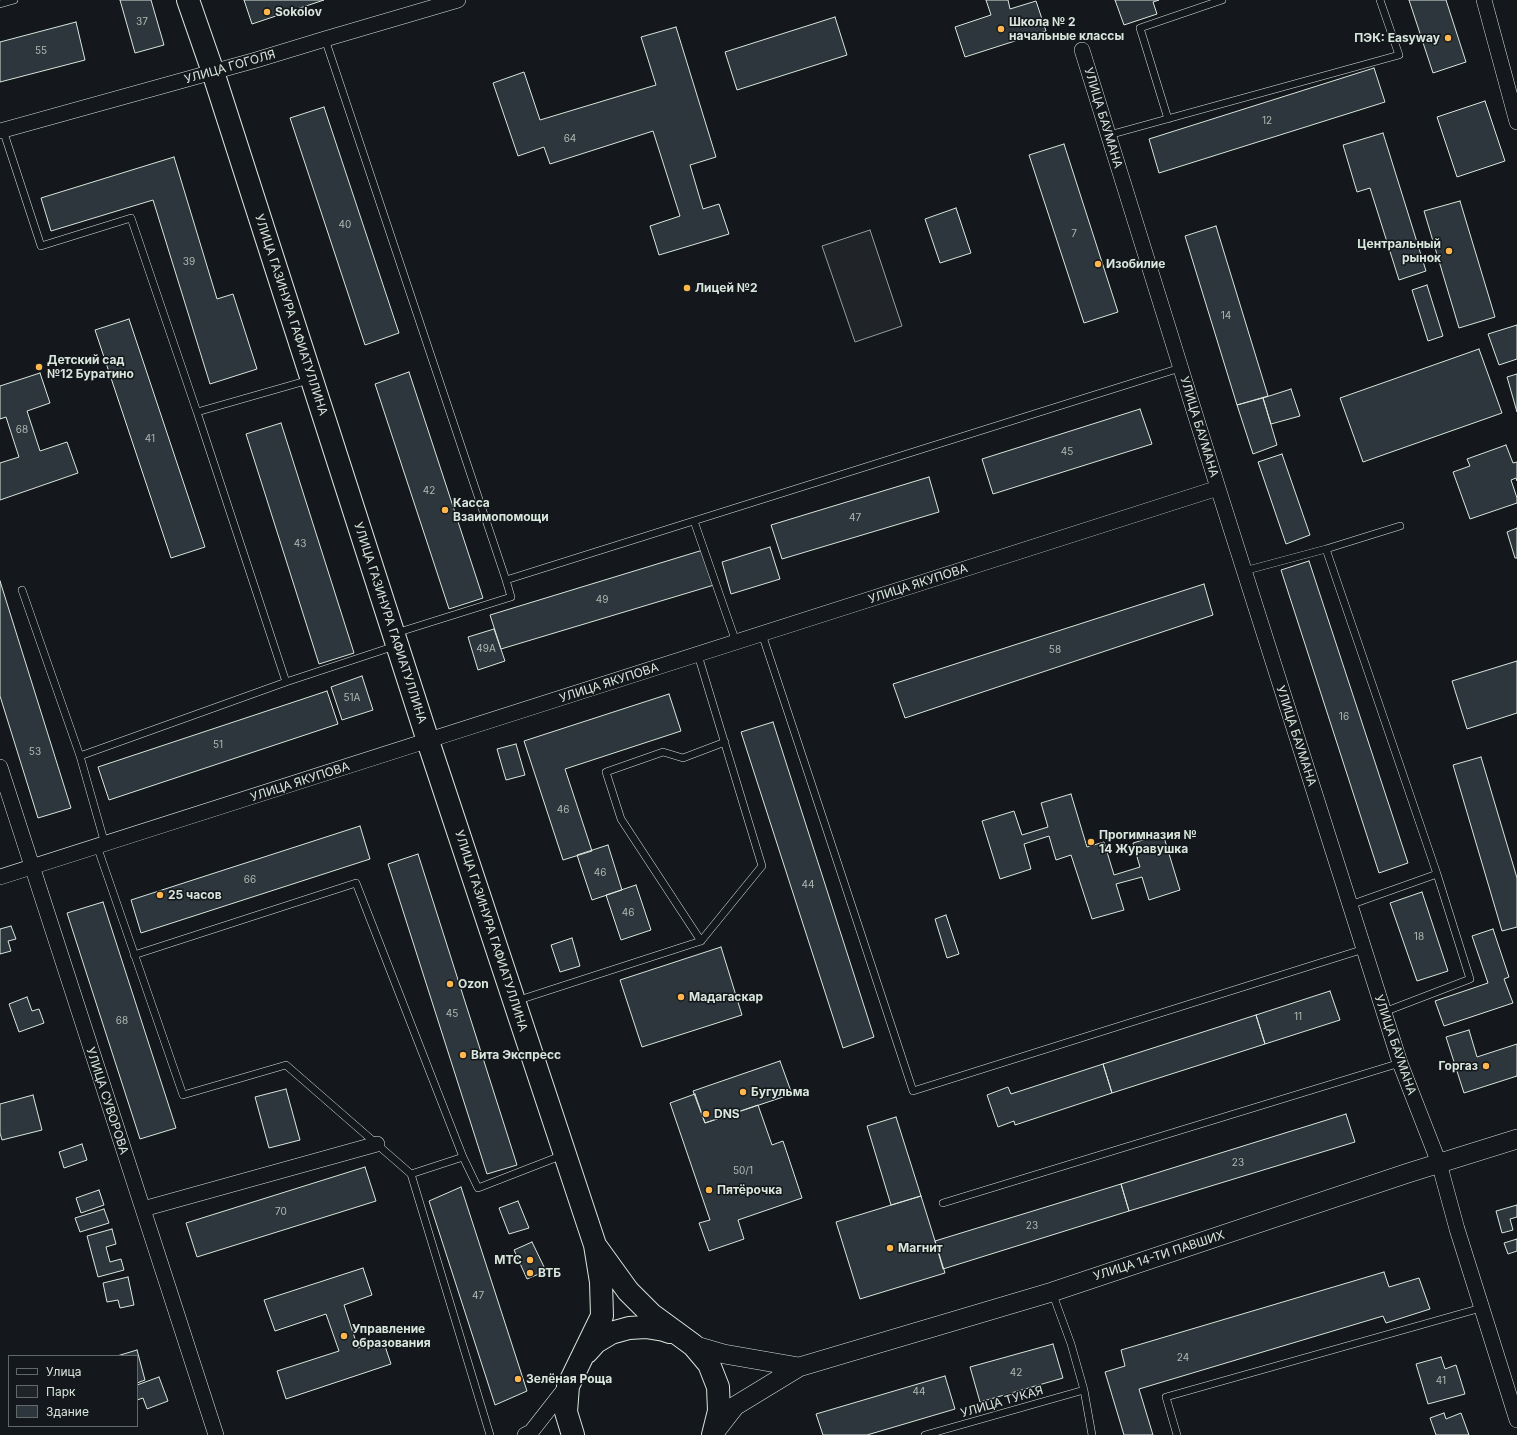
<!DOCTYPE html>
<meta charset="utf-8">
<style>
body{margin:0}
#map{position:relative;width:1517px;height:1435px;overflow:hidden;background:#14181c;font-family:Inter,sans-serif}
canvas{display:block}
.legend{position:absolute;left:8px;top:1355px;width:130px;height:72px;box-sizing:border-box;background:#14181c;border:1px solid #626a69;margin:0;padding:5px 7px;list-style:none;font-size:12px;color:#d8e6dc}
.legend li{display:flex;align-items:center;gap:8px;height:20px}
.legend b{width:20px;border:1px solid #626a69}
</style>
<div id="map">
<canvas width="1517" height="1435"></canvas>
<ul class="legend">
<li><b style="height:5px;background:#14181c"></b>Улица</li>
<li><b style="height:11px;background:#202428"></b>Парк</li>
<li><b style="height:11px;background:#2c363c"></b>Здание</li>
</ul>
</div>
<script>
const ctx = document.querySelector('canvas').getContext('2d');
ctx.lineJoin = 'round';
function fillPath(path, color) {
  ctx.fillStyle = color;
  ctx.fill(path, 'evenodd');
}
function poly(rows) {
  const path = new Path2D();
  for (const r of rows) {
    path.moveTo(r[0], r[1]);
    for (let i = 2; i < r.length; i += 2) path.lineTo(r[i], r[i + 1]);
  }
  return path;
}
function trace(path, color, width, dash) {
  ctx.strokeStyle = color;
  ctx.lineWidth = width;
  ctx.lineCap = dash ? 'butt' : 'round';
  ctx.setLineDash(dash || []);
  ctx.stroke(path);
}
function label(font, color, halo, rows, align = 'center') {
  ctx.font = font + ' Inter,sans-serif';
  ctx.lineWidth = 3;
  ctx.setLineDash([]);
  ctx.textBaseline = 'middle';
  ctx.strokeStyle = halo;
  ctx.fillStyle = color;
  for (const [text, x, y, turn = 0] of rows) {
    ctx.save();
    ctx.translate(x, y);
    ctx.rotate((+turn || 0) * Math.PI / 180);
    ctx.textAlign = isNaN(turn) ? turn : align;
    if (halo) ctx.strokeText(text, 0, 0);
    ctx.fillText(text, 0, 0);
    ctx.restore();
  }
}
const green = poly([
 [870,230,902,326,855,342,822,246,870,230]
]);
const building = poly([
 [120,0,151,0,164,45,135,53,120,0],
 [244,0,324,0,252,24,244,0],
 [986,0,1008,0,1010,9,1036,1,1046,31,965,57,955,27,991,15,986,0],
 [1115,0,1159,0,1153,2,1157,14,1124,25,1115,0],
 [1409,0,1446,0,1466,62,1433,73,1409,0],
 [835,17,847,55,737,90,725,52,835,17],
 [76,22,85,60,0,82,0,42,76,22],
 [676,27,716,157,690,165,703,209,719,204,729,234,659,255,650,226,680,216,653,131,550,164,544,147,518,156,493,83,524,72,540,120,656,85,641,37,676,27],
 [1374,68,1385,102,1159,173,1149,139,1374,68],
 [1485,101,1505,161,1457,177,1437,117,1485,101],
 [324,107,399,333,365,345,290,118,324,107],
 [1383,133,1426,271,1399,280,1370,188,1357,192,1343,145,1383,133],
 [1064,144,1118,312,1084,323,1029,155,1064,144],
 [174,157,217,299,233,294,257,369,210,384,153,200,51,231,41,198,174,157],
 [1460,201,1495,317,1459,328,1424,211,1460,201],
 [956,208,971,253,940,263,925,219,956,208],
 [1216,226,1268,396,1237,405,1185,236,1216,226],
 [1427,285,1443,336,1428,341,1412,290,1427,285],
 [129,319,205,547,171,558,95,330,129,319],
 [1517,325,1517,359,1499,365,1488,334,1517,325],
 [1479,349,1502,413,1363,462,1340,398,1479,349],
 [409,372,483,598,449,609,375,384,409,372],
 [40,373,50,403,27,411,40,451,67,442,78,473,0,500,0,463,19,457,6,417,0,419,0,386,40,373],
 [1517,374,1517,412,1507,377,1517,374],
 [1291,389,1300,416,1271,424,1263,398,1291,389],
 [1263,398,1277,445,1253,454,1237,405,1263,398],
 [1140,409,1152,444,993,494,982,459,1140,409],
 [281,423,354,653,319,664,246,434,281,423],
 [1506,445,1513,463,1517,462,1517,481,1516,478,1511,480,1517,498,1517,503,1470,519,1453,472,1470,466,1467,459,1506,445],
 [1282,454,1310,535,1286,544,1258,462,1282,454],
 [929,477,939,512,782,559,771,525,929,477],
 [1517,528,1517,558,1515,558,1507,532,1517,528],
 [770,547,780,579,731,594,722,562,770,547],
 [703,550,714,585,501,649,490,615,703,550],
 [1309,561,1408,863,1379,873,1281,570,1309,561],
 [0,581,71,808,38,818,0,696,0,581],
 [1204,584,1213,615,905,718,893,684,1204,584],
 [494,629,505,661,478,670,468,637,494,629],
 [1517,661,1517,713,1467,729,1452,681,1517,661],
 [362,676,373,710,342,720,331,687,362,676],
 [327,691,338,724,109,800,98,767,327,691],
 [669,694,681,731,565,769,592,851,563,860,524,741,669,694],
 [773,722,874,1037,843,1048,741,732,773,722],
 [516,744,525,775,506,780,497,749,516,744],
 [1481,757,1517,878,1517,927,1502,931,1453,765,1481,757],
 [1071,794,1087,847,1104,842,1114,875,1140,867,1133,843,1163,834,1180,890,1149,900,1142,877,1116,884,1124,910,1092,919,1071,855,1056,860,1049,836,1024,844,1031,869,1000,879,982,821,1014,811,1022,835,1048,827,1041,803,1071,794],
 [360,826,370,859,141,933,131,900,360,826],
 [608,845,622,890,592,900,577,855,608,845],
 [418,854,517,1165,487,1174,388,864,418,854],
 [636,885,651,930,621,940,606,895,636,885],
 [1422,892,1448,971,1417,981,1390,903,1422,892],
 [103,902,176,1128,140,1139,67,913,103,902],
 [946,915,959,954,947,958,935,919,946,915],
 [11,926,16,939,8,941,11,951,0,954,0,929,11,926],
 [1493,929,1509,977,1504,979,1513,1003,1444,1026,1435,1001,1488,983,1472,936,1493,929],
 [572,938,580,966,560,972,551,945,572,938],
 [721,947,742,1015,642,1047,620,980,721,947],
 [1330,991,1340,1020,1265,1044,1256,1015,1330,991],
 [27,997,32,1011,39,1009,44,1023,19,1032,9,1004,27,997],
 [1256,1015,1265,1044,1112,1093,1103,1064,1256,1015],
 [1469,1030,1477,1057,1517,1044,1517,1076,1464,1093,1446,1037,1469,1030],
 [780,1061,792,1094,705,1123,693,1091,780,1061],
 [1103,1064,1112,1093,1015,1125,1014,1121,998,1127,987,1095,1008,1087,1011,1094,1103,1064],
 [286,1089,300,1140,269,1148,255,1097,286,1089],
 [695,1094,705,1123,758,1105,772,1145,783,1141,802,1198,738,1220,744,1239,709,1251,699,1223,710,1220,670,1103,695,1094],
 [33,1095,42,1130,2,1140,0,1133,0,1104,33,1095],
 [1346,1114,1355,1142,1129,1211,1121,1184,1346,1114],
 [896,1117,921,1196,891,1205,867,1126,896,1117],
 [82,1144,87,1160,64,1168,59,1152,82,1144],
 [365,1167,376,1201,197,1257,186,1223,365,1167],
 [1121,1184,1129,1211,943,1269,935,1241,1121,1184],
 [461,1187,527,1391,495,1405,429,1201,461,1187],
 [99,1190,104,1205,81,1213,76,1198,99,1190],
 [921,1196,945,1273,860,1299,836,1222,921,1196],
 [518,1201,529,1228,509,1234,499,1208,518,1201],
 [1517,1205,1517,1217,1510,1219,1513,1230,1502,1233,1496,1211,1517,1205],
 [104,1209,109,1223,80,1232,75,1218,104,1209],
 [112,1229,116,1244,106,1247,110,1262,121,1259,124,1270,98,1277,87,1236,112,1229],
 [1517,1239,1517,1251,1508,1254,1504,1243,1517,1239],
 [532,1242,546,1271,527,1279,514,1250,532,1242],
 [363,1268,372,1295,344,1305,358,1348,383,1340,391,1364,286,1399,277,1371,339,1351,326,1314,275,1331,264,1300,363,1268],
 [1384,1272,1389,1287,1419,1278,1430,1309,1386,1323,1383,1316,1139,1389,1153,1435,1124,1435,1105,1372,1125,1366,1121,1350,1384,1272],
 [128,1277,134,1305,120,1308,118,1300,107,1302,103,1283,128,1277],
 [1053,1344,1063,1378,980,1402,970,1367,1053,1344],
 [137,1350,145,1380,137,1383,137,1356,117,1356,137,1350],
 [1441,1357,1445,1369,1456,1365,1465,1394,1428,1404,1416,1364,1441,1357],
 [945,1376,955,1409,867,1435,823,1435,816,1414,945,1376],
 [159,1377,168,1401,147,1409,143,1398,137,1400,137,1385,159,1377],
 [1444,1413,1446,1419,1461,1413,1469,1435,1436,1435,1430,1418,1444,1413]
]);
const service = poly([
 [0,4,14,0],
 [325,39,506,580,1180,368],
 [1168,119,1140,28,1222,0],
 [3,130,41,246,131,218,197,412,309,380],
 [1109,135,1399,55,1380,0],
 [197,412,286,682,395,646],
 [694,521,736,642],
 [1244,571,1326,549],
 [22,590,80,756],
 [396,633,511,597,506,580],
 [762,634,913,1091,1364,949],
 [698,655,762,866,701,941,621,819,606,772,663,752,683,758,725,742],
 [105,844,80,756,286,682],
 [97,846,183,1095,286,1065,411,1174,463,1157,478,1188,563,1155],
 [1350,905,1437,874,1326,549,1400,526],
 [134,955,356,883,463,1157],
 [516,1001,701,941],
 [1384,1012,1470,979,1437,874],
 [411,1174,490,1435],
 [943,1203,1400,1063],
 [1052,1292,1071,1344,1084,1390,1092,1435],
 [925,1435,1084,1390],
 [1177,1435,1166,1397,1481,1308]
]);
const minor = poly([
 [1484,0,1517,122],
 [1082,50,1218,488,1364,949,1400,1063,1439,1163,1457,1229,1517,1420],
 [0,131,256,60,325,39,458,0],
 [0,767,216,1435],
 [0,877,1218,488],
 [143,1209,377,1144],
 [525,1435,531,1432,567,1386]
]);
const tertiary = poly([
 [693,1345,724,1354,799,1367],
 [714,1433,735,1406,799,1367,1052,1292,1408,1173,1517,1139]
]);
const primary = poly([
 [188,0,213,72,428,741,595,1245,601,1282,602,1316,568,1386,566,1412,573,1435],
 [597,1248,628,1291,652,1315,693,1345,709,1364,718,1387,719,1411,713,1435],
 [587,1352,596,1342,611,1333,629,1328,646,1327,664,1330,670,1332]
]);
const markers = [
 [267,12,4,"#ffb74d"],
 [1001,29,4,"#ffb74d"],
 [1448,38,4,"#ffb74d"],
 [1449,251,4,"#ffb74d"],
 [1098,264,4,"#ffb74d"],
 [687,288,4,"#ffb74d"],
 [39,367,4,"#ffb74d"],
 [445,510,4,"#ffb74d"],
 [1091,842,4,"#ffb74d"],
 [160,895,4,"#ffb74d"],
 [450,984,4,"#ffb74d"],
 [681,997,4,"#ffb74d"],
 [463,1055,4,"#ffb74d"],
 [1486,1066,4,"#ffb74d"],
 [743,1092,4,"#ffb74d"],
 [706,1114,4,"#ffb74d"],
 [709,1190,4,"#ffb74d"],
 [890,1248,4,"#ffb74d"],
 [530,1260,4,"#ffb74d"],
 [530,1273,4,"#ffb74d"],
 [344,1336,4,"#ffb74d"],
 [518,1379,4,"#ffb74d"]
];
const numberNames = [
 ["37",142,22],
 ["55",41,51],
 ["12",1267,121],
 ["64",570,139],
 ["40",345,225],
 ["7",1074,234],
 ["39",189,262],
 ["14",1226,316],
 ["68",22,430],
 ["41",150,439],
 ["45",1067,452],
 ["42",429,491],
 ["47",855,518],
 ["43",300,544],
 ["49",602,600],
 ["49А",486,649],
 ["58",1055,650],
 ["51А",352,698],
 ["16",1344,717],
 ["51",218,745],
 ["53",35,752],
 ["46",563,810],
 ["46",600,873],
 ["66",250,880],
 ["44",808,885],
 ["46",628,913],
 ["18",1419,937],
 ["45",452,1014],
 ["11",1298,1017],
 ["68",122,1021],
 ["23",1238,1163],
 ["50/1",743,1171],
 ["70",281,1212],
 ["23",1032,1226],
 ["47",478,1296],
 ["24",1183,1358],
 ["42",1016,1373],
 ["41",1441,1381],
 ["44",919,1392]
];
const poiNames = [
 ["Sokolov",275,12],
 ["Школа № 2",1009,22],
 ["начальные классы",1009,36],
 ["ПЭК: Easyway",1440,38,"right"],
 ["Центральный",1441,244,"right"],
 ["рынок",1441,258,"right"],
 ["Изобилие",1106,264],
 ["Лицей №2",695,288],
 ["Детский сад",47,360],
 ["№12 Буратино",47,374],
 ["Касса",453,503],
 ["Взаимопомощи",453,517],
 ["Прогимназия №",1099,835],
 ["14 Журавушка",1099,849],
 ["25 часов",168,895],
 ["Ozon",458,984],
 ["Мадагаскар",689,997],
 ["Вита Экспресс",471,1055],
 ["Горгаз",1478,1066,"right"],
 ["Бугульма",751,1092],
 ["DNS",714,1114],
 ["Пятёрочка",717,1190],
 ["Магнит",898,1248],
 ["МТС",522,1260,"right"],
 ["ВТБ",538,1273],
 ["Управление",352,1329],
 ["образования",352,1343],
 ["Зелёная Роща",526,1379]
];
const streetNames = [
 ["УЛИЦА ГОГОЛЯ",230,67,-16],
 ["УЛИЦА БАУМАНА",1103,118,73],
 ["УЛИЦА ГАЗИНУРА ГАФИАТУЛЛИНА",291,315,72],
 ["УЛИЦА БАУМАНА",1199,427,73],
 ["УЛИЦА ЯКУПОВА",918,584,-18],
 ["УЛИЦА ГАЗИНУРА ГАФИАТУЛЛИНА",390,623,72],
 ["УЛИЦА ЯКУПОВА",609,683,-18],
 ["УЛИЦА БАУМАНА",1296,736,72],
 ["УЛИЦА ЯКУПОВА",300,782,-18],
 ["УЛИЦА ГАЗИНУРА ГАФИАТУЛЛИНА",491,931,72],
 ["УЛИЦА БАУМАНА",1395,1045,71],
 ["УЛИЦА СУВОРОВА",107,1101,72],
 ["УЛИЦА 14-ТИ ПАВШИХ",1159,1256,-18],
 ["УЛИЦА ТУКАЯ",1002,1402,-16]
];
fillPath(green, '#202428');
trace(green, '#939e99', 1);
fillPath(building, '#2c363c');
trace(building, '#d8e6dc', 1);
trace(service, '#d8e6dc', 8);
trace(minor, '#d8e6dc', 16);
trace(tertiary, '#d8e6dc', 20);
trace(primary, '#d8e6dc', 24);
trace(service, '#14181c', 7);
trace(minor, '#14181c', 15);
trace(tertiary, '#14181c', 19);
trace(primary, '#14181c', 22);
for (const [x, y, r, color] of markers) {
  const dot = new Path2D();
  dot.arc(x, y, r, 0, 2 * Math.PI);
  ctx.fillStyle = color;
  ctx.fill(dot);
  trace(dot, '#14181c', 1.5);
}
label('10px', '#adbab4', null, numberNames);
label('bold 12px', '#d8e6dc', '#14181c', poiNames, 'left');
label('12px', '#d8e6dc', '#14181c', streetNames);
</script>
